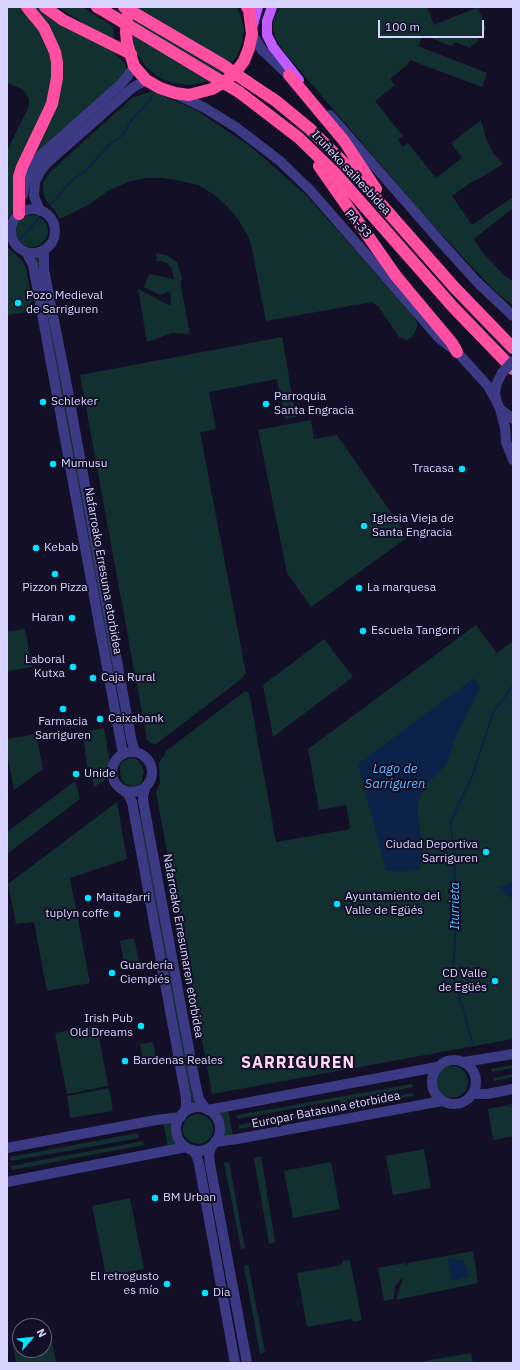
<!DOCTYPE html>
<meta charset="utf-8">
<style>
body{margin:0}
#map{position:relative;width:520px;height:1370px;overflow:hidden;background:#130f26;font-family:"IBM Plex Sans",sans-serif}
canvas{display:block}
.frame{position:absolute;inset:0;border:8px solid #d9d4ff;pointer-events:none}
.north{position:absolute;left:12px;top:1318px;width:40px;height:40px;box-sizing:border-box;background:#130f26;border:1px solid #625e7d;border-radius:50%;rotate:62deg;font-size:11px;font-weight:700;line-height:16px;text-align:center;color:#d9d4ff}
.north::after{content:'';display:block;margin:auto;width:14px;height:18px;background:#00e5ff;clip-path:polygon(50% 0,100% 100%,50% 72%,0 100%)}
.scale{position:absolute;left:378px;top:20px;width:106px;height:18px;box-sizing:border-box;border:2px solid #d9d4ff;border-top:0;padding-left:5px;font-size:12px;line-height:14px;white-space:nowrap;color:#d9d4ff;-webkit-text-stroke:3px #130f26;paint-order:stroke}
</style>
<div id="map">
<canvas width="520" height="1370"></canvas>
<div class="frame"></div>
<div class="north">N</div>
<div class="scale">100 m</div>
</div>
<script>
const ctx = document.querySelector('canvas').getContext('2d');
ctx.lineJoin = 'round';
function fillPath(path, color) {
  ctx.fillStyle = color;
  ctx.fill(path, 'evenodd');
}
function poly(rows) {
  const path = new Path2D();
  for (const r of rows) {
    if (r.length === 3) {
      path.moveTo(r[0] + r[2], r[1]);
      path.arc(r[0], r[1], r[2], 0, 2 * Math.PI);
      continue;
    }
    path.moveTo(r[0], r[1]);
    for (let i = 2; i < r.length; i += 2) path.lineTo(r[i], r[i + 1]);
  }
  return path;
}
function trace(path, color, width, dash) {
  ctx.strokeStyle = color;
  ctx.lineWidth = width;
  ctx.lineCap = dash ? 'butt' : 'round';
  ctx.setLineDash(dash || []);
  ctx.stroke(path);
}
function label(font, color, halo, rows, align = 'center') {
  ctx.font = font + ' "IBM Plex Sans",sans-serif';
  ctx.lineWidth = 4;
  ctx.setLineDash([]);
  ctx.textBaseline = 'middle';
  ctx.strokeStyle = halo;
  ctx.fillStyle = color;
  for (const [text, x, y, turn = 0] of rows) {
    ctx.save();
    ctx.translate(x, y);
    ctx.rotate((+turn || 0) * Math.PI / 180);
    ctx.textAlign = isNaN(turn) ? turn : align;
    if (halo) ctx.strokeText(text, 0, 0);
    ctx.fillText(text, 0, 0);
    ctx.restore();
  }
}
const green = poly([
 [7,7,22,7,34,19,51,51,53,89,12,212,7,221,7,151,29,106,29,99,26,93,22,89,7,83],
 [32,7,38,7,60,22,111,50,126,64,126,71,121,80,22,174,62,68],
 [58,7,82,7,113,26,114,43],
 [137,7,237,7,240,14,244,28,242,43,237,56,227,69,215,78,202,83,190,85,171,83,159,77,146,67,136,53,132,36,132,20],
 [282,7,427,7,434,25,478,7,486,29,474,45,472,44,470,48,455,42,451,46,423,35,418,46,487,73,482,87,410,60,407,65,390,79,395,85,375,101,403,136,398,140,403,147,408,143,436,178,462,158,451,143,481,120,486,138,493,153,503,164,477,180,474,180,452,196,472,225,513,197,513,208,474,239,482,252,505,276,513,281,513,306,492,288,430,222,302,73,283,51,276,39,273,27,274,19,279,9],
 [152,91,196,110,250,146,305,194,413,314,417,322,417,328,412,337,407,340,399,337,378,306,372,302,266,321,253,254,249,238,238,219,227,206,213,194,200,186,186,182,162,178,146,178,131,181,109,190,90,204,60,219,55,211,46,201,43,193,43,182,51,171,132,98],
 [32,231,16],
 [7,247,22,260,26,268,32,301,27,312,7,315],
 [156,253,166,255,177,262,182,278,180,282,190,334,172,333,147,342,138,289,171,306,170,291,160,295,144,287,149,274,174,279,172,269,168,264,162,261,157,261],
 [34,257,40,257,117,682,114,682],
 [282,337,296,417,285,419,277,379,209,392,216,429,200,432,246,673,240,680,156,744,151,743,147,740,80,375],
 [311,420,314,439,337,435,408,537,311,607,287,573,258,430],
 [476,625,497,653,513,641,513,1039,212,1094,156,792,160,783,159,763,161,759,164,756,166,751,245,691,249,693,276,842,350,829,346,805,319,810,308,749],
 [25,629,32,667,7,671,7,632],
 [324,639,353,677,273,737,263,685],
 [104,728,110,762,108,769,109,777,94,787,90,769,88,770,82,732],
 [36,734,43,769,14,790,7,752,7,739],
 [130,758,136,759,139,761,144,771,142,781,140,784,133,787,125,784,121,779,120,772,120,766,122,762],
 [75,781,80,799,7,854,7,832],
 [117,802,127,859,70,878,90,983,47,991,34,922,16,924,8,884],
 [141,813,195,1102,191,1103,138,814],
 [134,938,139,961,124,963,120,941],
 [97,1025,108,1086,67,1094,55,1033],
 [153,1042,157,1064,144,1066,140,1044],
 [513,1065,513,1068,492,1072,491,1069],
 [452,1082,16],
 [513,1074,513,1077,494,1081,493,1078],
 [412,1084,413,1087,347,1100,348,1104,413,1093,413,1096,239,1129,239,1125,341,1105,340,1100,238,1119,237,1115],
 [109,1088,113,1111,70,1118,67,1096],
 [513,1104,513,1136,493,1140,488,1109],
 [228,1110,233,1136,224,1138,225,1124,219,1112],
 [198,1129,15],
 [172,1120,172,1136,177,1146,168,1148,163,1122],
 [138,1133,139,1138,11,1161,10,1157],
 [143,1141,144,1145,12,1170,11,1166],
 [424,1149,431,1188,393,1195,386,1156],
 [261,1156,275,1242,269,1244,254,1158],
 [229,1162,245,1248,241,1249,224,1163],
 [331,1162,340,1209,293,1218,284,1171],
 [130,1198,144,1269,106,1276,92,1206],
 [473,1251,478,1283,396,1300,403,1277,395,1286,394,1299,384,1301,378,1268,405,1263,406,1267,408,1263],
 [350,1260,362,1320,353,1322,352,1319,307,1327,297,1273,342,1265,342,1261],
 [248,1264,265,1352,260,1354,244,1266],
 [49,1326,56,1362,16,1363,11,1333,20,1331,20,1350,44,1350,44,1327],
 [471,1353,473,1363,424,1363,424,1361]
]);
const water = poly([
 [474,678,480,687,458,732,446,765,431,780,418,801,418,816,422,845,420,870,386,871,358,764],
 [513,881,513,900,498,888],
 [447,1258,464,1261,469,1276,453,1281]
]);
const stream = poly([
 [51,205,70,182,86,170,111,143,123,135,132,119,148,103,153,95],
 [21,239,39,218],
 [7,257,8,255],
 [473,1044,453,975,456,921,454,850,450,823,472,777,493,713,513,685],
 [508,1105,513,1108]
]);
const minor = poly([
 [252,34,262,50,294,80],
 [178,95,205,108,237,128,280,161,310,190,331,214,439,338,457,352,488,386,496,400],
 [330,115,440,241,477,282,513,316],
 [23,195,25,182,32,167,41,155,120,85,127,77,134,66],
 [33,231,22],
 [40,211,34,196,35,182,40,172,47,163,132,88,146,80],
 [44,250,44,270,67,386,131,738,135,752],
 [26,252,33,265,123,754],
 [502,373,497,383,495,392,496,400,500,409,513,419],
 [500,409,505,428,506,442,513,460],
 [132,772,20],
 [146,786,143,796,143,800,195,1082,199,1099,206,1109],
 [124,791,128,794,132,802,186,1098,186,1106,184,1113],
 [454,1082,22],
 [464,1062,513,1054],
 [472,1094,487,1094,513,1089],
 [198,1129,22],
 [208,1110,437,1067],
 [215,1142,237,1139,442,1101],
 [211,1147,209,1155,210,1164,247,1363],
 [7,1148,156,1120,181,1117],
 [193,1150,197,1157,199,1164,235,1363],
 [7,1182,186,1147]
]);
const major = poly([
 [272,7,267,21,267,35,273,47,299,80],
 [253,25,258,7]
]);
const highway = poly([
 [45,7,63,20,131,54],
 [97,7,106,12],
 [130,7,127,17,126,32,127,43,134,66,146,80,160,88,175,93,189,95,212,89,224,82,235,73,244,61,249,48,252,34,249,10,247,7],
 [289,75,344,141,376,189],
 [246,81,276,101,310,129,351,170,454,287,513,348],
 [239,92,299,138,336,174,453,307,513,369],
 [319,166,396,276,452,343,457,352],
 [19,214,19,177,22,167,52,104,57,78,57,62,55,52,50,41,44,28,27,7]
]);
const minorBridge = poly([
 [502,373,513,361]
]);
const highwayBridge = poly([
 [124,7,223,65,246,81],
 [106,12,239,92]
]);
const markers = [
 [18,303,4,"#00e5ff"],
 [43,402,4,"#00e5ff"],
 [266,404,4,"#00e5ff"],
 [53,464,4,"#00e5ff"],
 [462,469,4,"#00e5ff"],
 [364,526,4,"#00e5ff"],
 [36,548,4,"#00e5ff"],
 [55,574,4,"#00e5ff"],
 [359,588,4,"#00e5ff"],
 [72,618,4,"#00e5ff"],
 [363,631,4,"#00e5ff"],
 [73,667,4,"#00e5ff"],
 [93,678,4,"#00e5ff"],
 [63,709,4,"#00e5ff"],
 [100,719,4,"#00e5ff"],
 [76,774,4,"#00e5ff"],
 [486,852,4,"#00e5ff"],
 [88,898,4,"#00e5ff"],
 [337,904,4,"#00e5ff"],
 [117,914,4,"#00e5ff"],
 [112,973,4,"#00e5ff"],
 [495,981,4,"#00e5ff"],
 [141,1026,4,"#00e5ff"],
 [125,1061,4,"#00e5ff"],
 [155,1198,4,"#00e5ff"],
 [167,1284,4,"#00e5ff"],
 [205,1293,4,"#00e5ff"]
];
const streetNames = [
 ["Iruñeko saihesbidea",351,173,47],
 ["PA-33",358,224,48],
 ["Nafarroako Erresuma etorbidea",103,571,80],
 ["Nafarroako Erresumaren etorbidea",183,946,80],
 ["Europar Batasuna etorbidea",326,1110,-11]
];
const poiNames = [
 ["Pozo Medieval",26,296],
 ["de Sarriguren",26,310],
 ["Parroquia",274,397],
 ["Santa Engracia",274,411],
 ["Schleker",51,402],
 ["Mumusu",61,464],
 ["Tracasa",454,469,"right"],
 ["Iglesia Vieja de",372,519],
 ["Santa Engracia",372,533],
 ["Kebab",44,548],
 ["Pizzon Pizza",55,588,"center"],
 ["La marquesa",367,588],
 ["Haran",64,618,"right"],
 ["Escuela Tangorri",371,631],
 ["Laboral",65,660,"right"],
 ["Kutxa",65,674,"right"],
 ["Caja Rural",101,678],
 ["Caixabank",108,719],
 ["Farmacia",63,722,"center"],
 ["Sarriguren",63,736,"center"],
 ["Unide",84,774],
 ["Ciudad Deportiva",478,845,"right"],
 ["Sarriguren",478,859,"right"],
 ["Ayuntamiento del",345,897],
 ["Valle de Egüés",345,911],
 ["Maitagarri",96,898],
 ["tuplyn coffe",109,914,"right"],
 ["Guardería",120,966],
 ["Ciempiés",120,980],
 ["CD Valle",487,974,"right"],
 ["de Egüés",487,988,"right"],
 ["Irish Pub",133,1019,"right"],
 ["Old Dreams",133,1033,"right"],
 ["Bardenas Reales",133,1061],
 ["BM Urban",163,1198],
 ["El retrogusto",159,1277,"right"],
 ["es mío",159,1291,"right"],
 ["Dia",213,1293]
];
const waterNames = [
 ["Lago de",395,769],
 ["Sarriguren",395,784],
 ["Iturrieta",455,906,-90]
];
const districtNames = [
 ["SARRIGUREN",298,1063]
];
fillPath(green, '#12302f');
fillPath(water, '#0c2248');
trace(stream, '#0c2248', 2);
trace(minor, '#3d3a85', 10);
trace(major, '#c25bff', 10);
trace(highway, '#ff4fa3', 12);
trace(minorBridge, '#3d3a85', 10);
trace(highwayBridge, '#ff4fa3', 12);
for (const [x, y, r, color] of markers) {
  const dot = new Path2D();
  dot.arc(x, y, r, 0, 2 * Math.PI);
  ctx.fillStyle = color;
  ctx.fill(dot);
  trace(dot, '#130f26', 1.5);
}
label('12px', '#d9d4ff', '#130f26', streetNames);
label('12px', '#d9d4ff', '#130f26', poiNames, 'left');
label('italic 13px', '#62b6ff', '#130f26', waterNames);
ctx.letterSpacing = '1px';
label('bold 16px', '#ffd6f0', '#130f26', districtNames);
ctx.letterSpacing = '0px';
</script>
